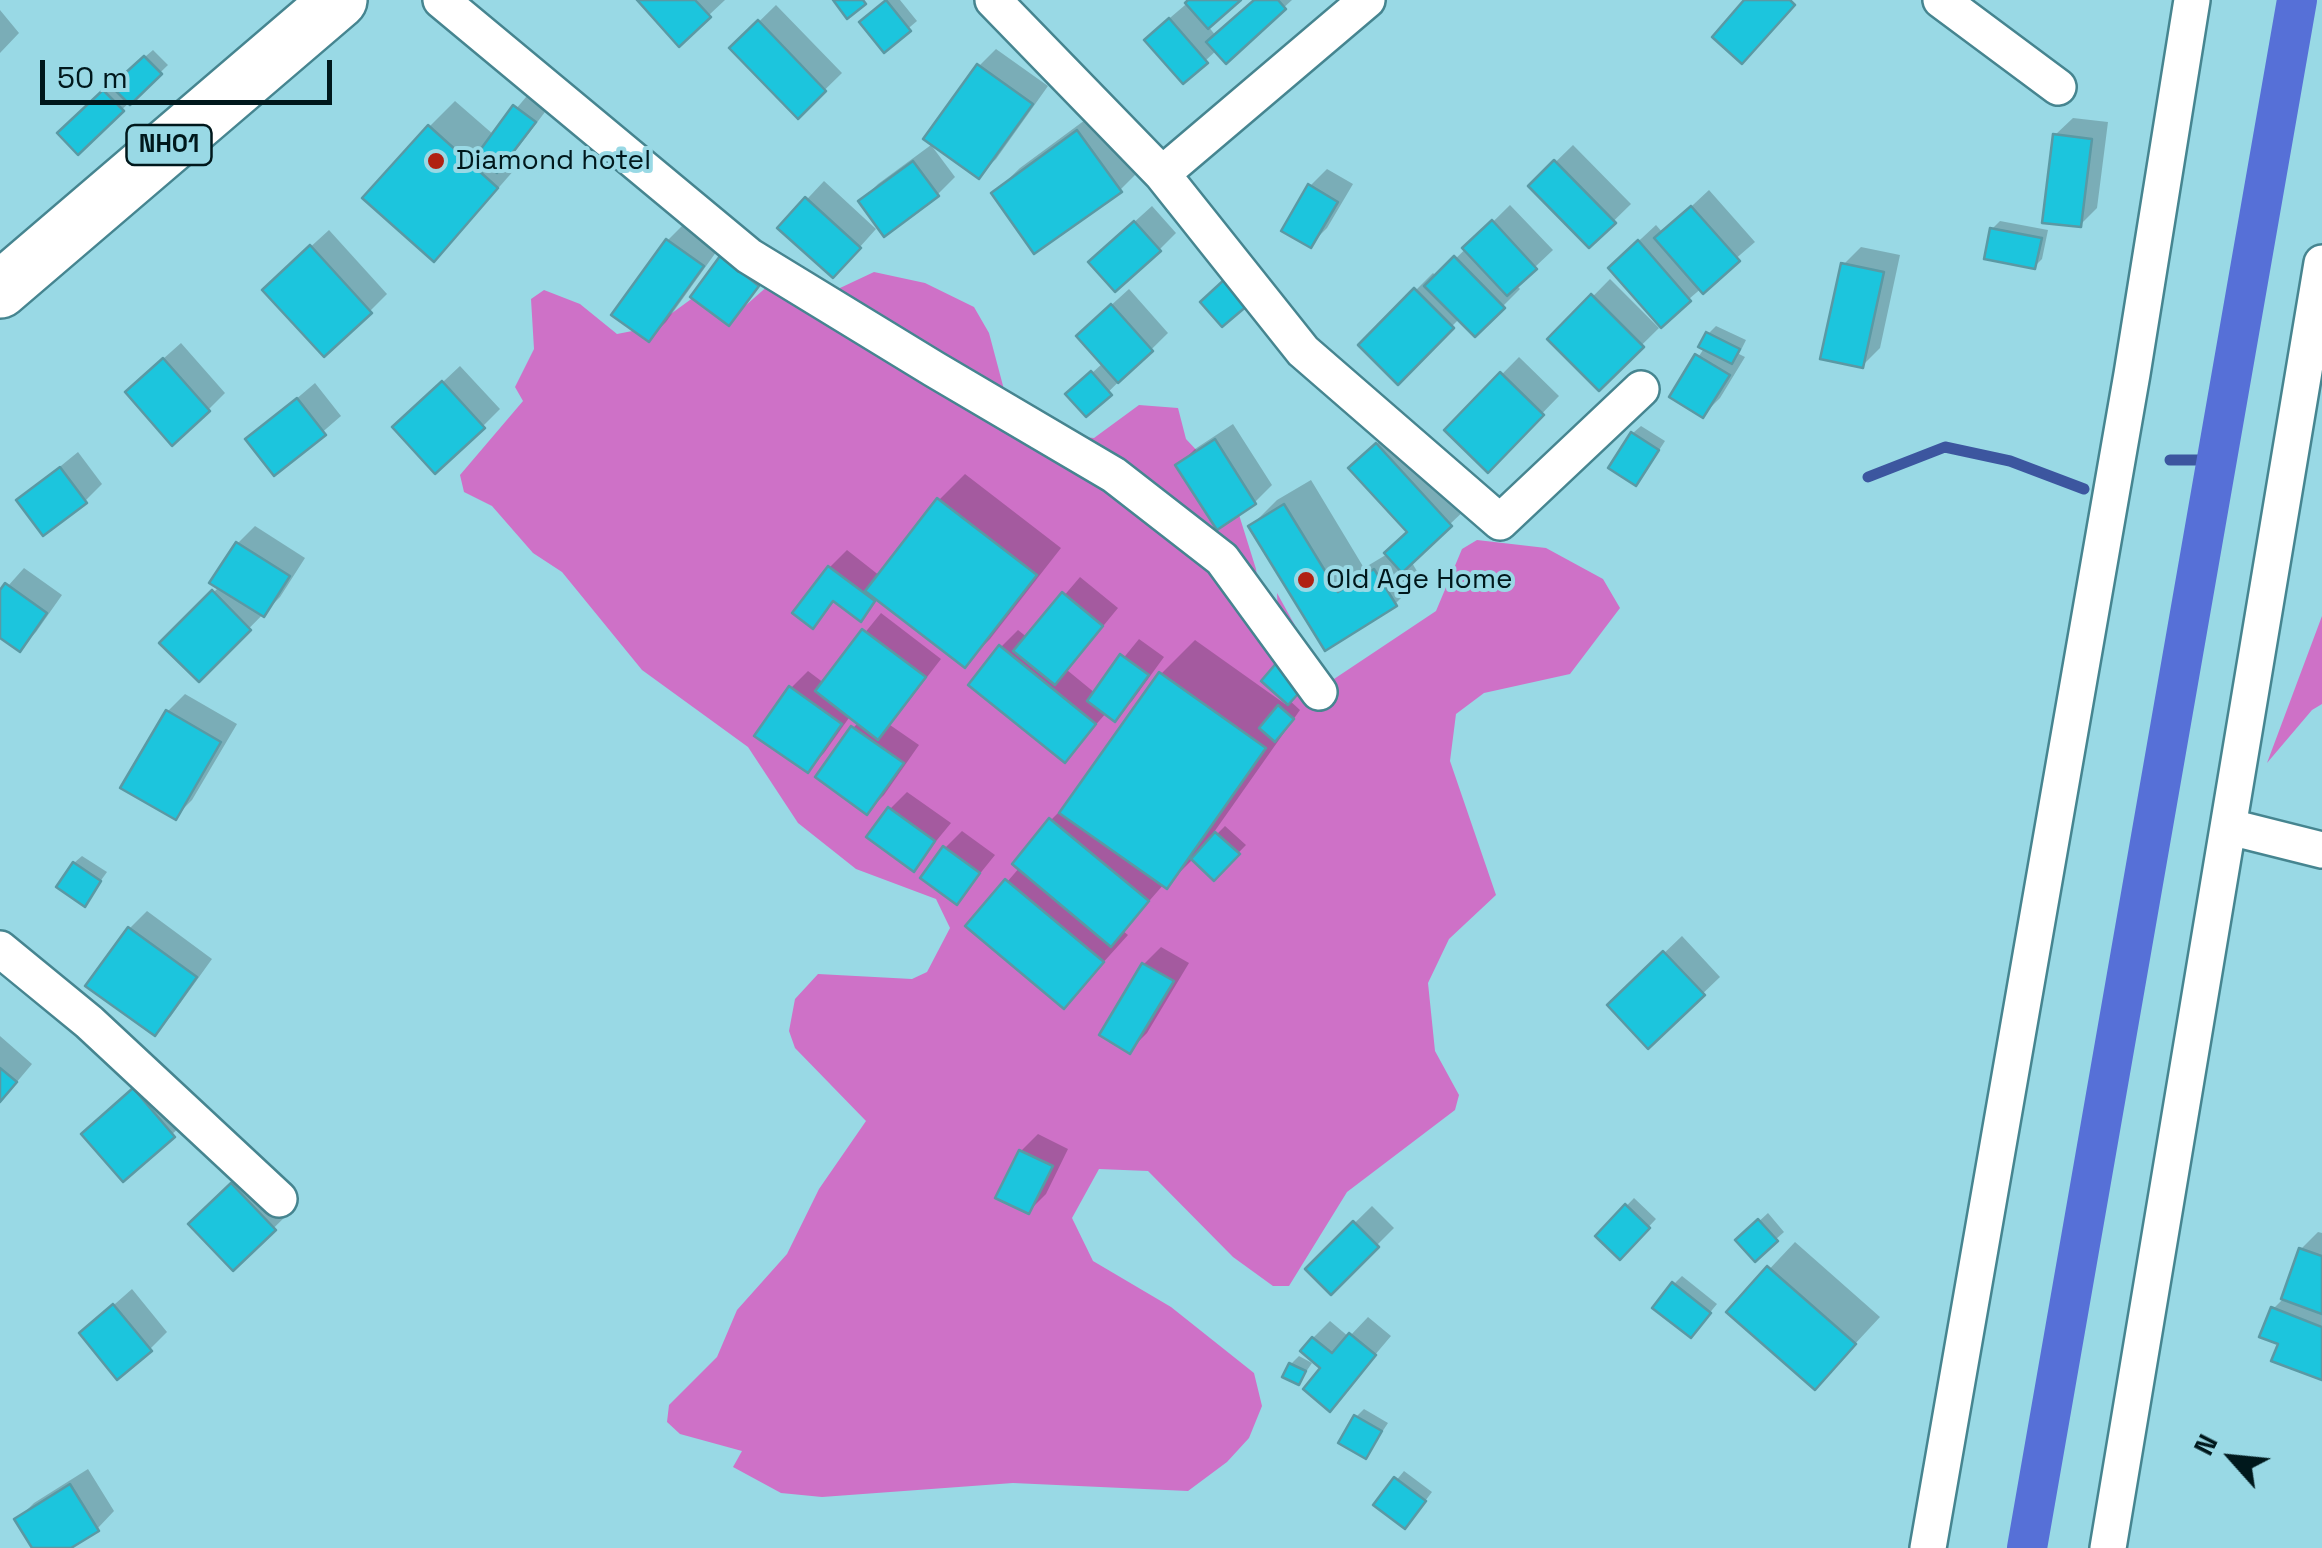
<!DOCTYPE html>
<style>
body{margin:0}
#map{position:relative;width:2322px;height:1548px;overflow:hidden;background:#99d9e5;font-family:"Space Grotesk",sans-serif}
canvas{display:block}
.north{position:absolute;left:2182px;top:1408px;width:100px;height:100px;-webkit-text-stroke:8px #99d9e5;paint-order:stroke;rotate:297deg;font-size:28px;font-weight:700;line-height:40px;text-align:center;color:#00181c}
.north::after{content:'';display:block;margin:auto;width:35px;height:45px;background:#00181c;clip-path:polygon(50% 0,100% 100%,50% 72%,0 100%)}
.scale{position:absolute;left:40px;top:60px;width:292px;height:45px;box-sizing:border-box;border:5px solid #00181c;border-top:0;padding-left:12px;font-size:30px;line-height:35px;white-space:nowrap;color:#00181c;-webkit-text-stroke:8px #99d9e5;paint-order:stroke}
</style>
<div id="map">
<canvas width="2322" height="1548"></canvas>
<div class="north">N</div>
<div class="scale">50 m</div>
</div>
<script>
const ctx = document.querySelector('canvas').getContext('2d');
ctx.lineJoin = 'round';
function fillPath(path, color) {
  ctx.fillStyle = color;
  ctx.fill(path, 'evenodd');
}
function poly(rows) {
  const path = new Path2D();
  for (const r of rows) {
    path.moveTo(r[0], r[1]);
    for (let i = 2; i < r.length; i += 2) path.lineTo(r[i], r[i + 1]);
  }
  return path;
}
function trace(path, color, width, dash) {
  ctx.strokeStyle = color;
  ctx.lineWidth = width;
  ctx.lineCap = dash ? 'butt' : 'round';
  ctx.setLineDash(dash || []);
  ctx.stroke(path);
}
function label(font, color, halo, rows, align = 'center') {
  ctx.font = font + ' "Space Grotesk",sans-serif';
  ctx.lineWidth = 8;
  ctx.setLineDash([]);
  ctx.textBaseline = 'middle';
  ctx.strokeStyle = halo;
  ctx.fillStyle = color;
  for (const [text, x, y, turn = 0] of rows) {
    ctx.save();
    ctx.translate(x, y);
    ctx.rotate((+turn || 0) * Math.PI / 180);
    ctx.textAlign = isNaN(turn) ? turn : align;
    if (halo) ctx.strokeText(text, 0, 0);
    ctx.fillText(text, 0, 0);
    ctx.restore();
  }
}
const forest = poly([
 [786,270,823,296,874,272,925,283,974,307,989,333,1006,397,1062,435,1094,438,1139,405,1178,408,1186,439,1230,486,1256,569,1262,617,1278,616,1277,593,1308,649,1334,679,1436,611,1462,549,1477,540,1546,548,1603,579,1620,608,1570,674,1484,693,1456,714,1450,761,1496,895,1449,939,1428,983,1435,1051,1459,1095,1455,1110,1347,1192,1289,1286,1273,1286,1233,1257,1148,1171,1099,1169,1072,1218,1093,1261,1171,1307,1254,1373,1262,1406,1249,1438,1227,1462,1188,1491,1013,1483,822,1497,781,1493,733,1467,742,1451,680,1434,667,1422,669,1405,717,1357,737,1310,787,1254,819,1189,866,1121,795,1048,789,1031,795,999,818,974,912,979,927,972,950,928,936,899,856,869,798,823,748,747,642,670,562,572,533,553,492,506,464,492,460,475,523,401,515,387,534,349,531,299,544,290,580,304,617,334,653,327,694,297,737,313],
 [2322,616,2322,704,2312,710,2267,763]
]);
const shadow = poly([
 [640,0,725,0,709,15],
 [887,0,900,0,917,21,884,49,870,14],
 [1191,0,1237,0,1208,26,1216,36,1255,0,1292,0,1226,60,1217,50,1183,81,1164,23],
 [776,5,842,73,798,116,732,48],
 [0,10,19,33,0,53],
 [996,49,1048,86,996,159,978,176,979,66],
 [153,50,168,65,78,152,77,116],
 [532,90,551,104,514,153,522,161,459,233,429,127,455,101,494,135],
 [1104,106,1146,164,1120,190,994,193,1020,168],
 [2073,118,2108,122,2097,208,2080,225,2055,135],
 [931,145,955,177,938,194,861,201,878,184],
 [1573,145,1631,204,1589,245,1531,186],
 [1327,169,1353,184,1327,228,1310,245,1310,186],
 [824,181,876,229,850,258,781,227],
 [1709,190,1755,242,1689,299,1628,251,1656,225,1663,233],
 [1510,205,1553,250,1516,285,1520,289,1475,334,1460,318,1398,381,1361,345,1433,273,1437,277],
 [1152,206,1176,233,1159,250,1109,245],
 [2000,221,2048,230,2042,259,2034,267,1992,229],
 [685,223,719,248,666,322,649,339,668,240],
 [329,230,387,294,370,311,282,273],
 [739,241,774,268,728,323,722,258],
 [1861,247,1900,255,1880,348,1863,365,1844,264],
 [1610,279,1659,328,1599,387,1551,339],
 [1129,289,1168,333,1086,414,1069,394,1103,363,1096,319],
 [1716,326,1746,340,1739,354,1745,357,1720,398,1703,415,1672,396,1705,347,1708,334],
 [181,343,225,393,208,410,145,375],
 [1519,357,1559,396,1488,469,1447,430],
 [460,366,500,409,483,426,413,410],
 [315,383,341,416,275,473,248,440],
 [1233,424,1272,485,1255,502,1218,526,1178,466,1195,449],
 [1641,426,1665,441,1643,475,1633,433],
 [1394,427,1468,507,1411,561,1421,578,1395,604,1325,647,1251,526,1277,500,1311,480,1364,568,1389,553,1410,532,1369,451],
 [78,452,102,484,85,501,19,500],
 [965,474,1061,548,990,639,964,665,879,598,860,618,836,599,812,625,830,567,847,550,880,576,939,500],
 [255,526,305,558,280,597,199,679,163,643,220,586,238,543],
 [24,568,62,595,36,632,19,649,0,635,0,595],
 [1080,577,1118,608,1067,670,1095,693,1139,639,1164,657,1132,701,1114,718,1107,712,1065,760,1001,647,1018,630,1028,638],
 [881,613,941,659,890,725,919,745,884,795,867,812,853,728,859,722,851,715,824,753,807,770,791,688,808,671,824,683],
 [1195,640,1285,704,1289,700,1300,710,1212,835,1214,837,1225,826,1246,845,1214,878,1194,858,1166,886,1164,884,1123,931,1128,935,1064,1006,969,926,1020,867,1051,820,1072,799,1161,674],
 [185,694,237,724,192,800,175,817,168,711],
 [907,792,951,823,914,868,890,809],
 [962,831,995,855,957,902,945,848],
 [82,856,107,872,84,904,74,863],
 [147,911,212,959,171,1016,154,1033,89,986,130,928],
 [1682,936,1720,977,1648,1046,1610,1005],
 [1161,947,1189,963,1147,1033,1130,1050,1144,964],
 [0,1036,32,1064,0,1102],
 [151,1073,190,1118,123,1178,101,1117],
 [1038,1134,1068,1149,1046,1194,1029,1211,1021,1151],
 [250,1168,291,1211,233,1268,192,1224],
 [1634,1198,1656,1219,1620,1257,1598,1236],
 [1372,1206,1394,1228,1331,1291,1309,1268],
 [1768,1213,1784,1232,1755,1258,1739,1240],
 [2318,1232,2322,1233,2322,1377,2281,1342,2273,1309,2284,1298,2301,1249],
 [1795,1242,1880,1317,1815,1387,1730,1311],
 [1682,1276,1717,1304,1698,1327,1674,1284],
 [132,1289,167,1332,150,1349,82,1333],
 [1368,1317,1391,1336,1330,1408,1313,1338,1330,1321,1349,1337],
 [1299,1356,1312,1363,1299,1382,1291,1364],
 [1364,1409,1388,1423,1366,1456,1356,1417],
 [88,1469,114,1511,97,1529,67,1548,35,1548,17,1520,34,1503],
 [1404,1471,1432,1492,1412,1518,1376,1505]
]);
const stream = poly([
 [2170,460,2217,460],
 [1868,477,1945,447,2010,461,2084,489]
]);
const canal = poly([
 [2027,1548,2297,0]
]);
const building = poly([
 [637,0,695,0,711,17,679,47,637,0],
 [833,0,863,0,866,4,847,19,833,0],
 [886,0,911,31,884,53,859,22,886,0],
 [1188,0,1241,0,1208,29,1185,3,1188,0],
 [1254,0,1278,0,1286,9,1226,64,1206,42,1254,0],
 [1744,0,1790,0,1795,5,1742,64,1712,37,1744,0],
 [1169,18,1208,63,1183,84,1144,40,1169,18],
 [758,20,826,91,798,119,729,48,758,20],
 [144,56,162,74,130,105,111,86,144,56],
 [977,64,1033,104,979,179,923,139,977,64],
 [103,90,124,111,78,155,57,133,103,90],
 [513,105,536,122,497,173,475,157,513,105],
 [428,125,498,188,434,262,362,198,428,125],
 [1077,130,1122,192,1034,254,991,193,1077,130],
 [2053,134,2092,139,2081,227,2042,223,2053,134],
 [1554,160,1616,223,1589,248,1528,186,1554,160],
 [913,161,939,196,884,237,858,201,913,161],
 [1308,184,1338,202,1311,248,1281,231,1308,184],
 [805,197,861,248,833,278,777,228,805,197],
 [1691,206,1740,261,1703,294,1654,238,1691,206],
 [1492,220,1537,269,1507,296,1462,248,1492,220],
 [1134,221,1161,251,1115,292,1088,262,1134,221],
 [1990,228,2042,238,2035,269,1984,259,1990,228],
 [666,239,704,266,649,342,611,315,666,239],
 [1638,240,1691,301,1661,328,1608,268,1638,240],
 [310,245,372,313,324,357,262,290,310,245],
 [720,256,759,286,729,326,690,297,720,256],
 [1454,256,1505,308,1475,337,1424,286,1454,256],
 [1841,263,1884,272,1863,368,1820,359,1841,263],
 [1225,279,1248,305,1222,327,1200,302,1225,279],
 [1414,288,1454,328,1398,385,1358,345,1414,288],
 [1591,294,1644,347,1599,391,1547,339,1591,294],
 [1111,304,1153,351,1118,383,1076,336,1111,304],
 [1706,332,1740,349,1732,364,1698,347,1706,332],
 [1695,354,1730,375,1703,418,1669,397,1695,354],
 [163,358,210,411,172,446,125,392,163,358],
 [1091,371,1112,395,1086,417,1065,394,1091,371],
 [1500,372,1544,415,1488,473,1444,430,1500,372],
 [442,381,485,428,435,474,392,427,442,381],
 [297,398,326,435,274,476,245,439,297,398],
 [1631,432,1659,450,1636,486,1608,468,1631,432],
 [1215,439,1256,504,1217,530,1175,465,1215,439],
 [1376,443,1452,526,1402,573,1384,553,1407,532,1348,468,1376,443],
 [60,467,87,503,43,536,16,500,60,467],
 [937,498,1037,575,965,668,865,591,937,498],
 [1284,504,1338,592,1374,569,1397,606,1325,651,1248,526,1284,504],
 [236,542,290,576,264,617,209,583,236,542],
 [828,566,875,601,861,622,833,601,813,629,792,613,828,566],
 [5,583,47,613,20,652,0,638,0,590,5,583],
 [212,590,251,630,199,682,159,643,212,590],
 [1062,592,1103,626,1055,685,1013,651,1062,592],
 [862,629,926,677,878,740,815,691,862,629],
 [999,645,1096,724,1065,763,968,685,999,645],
 [1120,654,1149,675,1115,722,1087,701,1120,654],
 [1279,660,1307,684,1288,705,1261,681,1279,660],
 [1159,672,1266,748,1167,889,1059,813,1159,672],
 [789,686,842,724,808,773,754,736,789,686],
 [1278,705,1294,719,1275,742,1259,728,1278,705],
 [166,710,221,742,176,820,120,788,166,710],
 [851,726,904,763,867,815,815,777,851,726],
 [888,807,935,841,914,872,866,837,888,807],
 [1049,818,1149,901,1111,947,1012,864,1049,818],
 [1215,832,1240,854,1214,881,1191,859,1215,832],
 [943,846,980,873,957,905,920,878,943,846],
 [73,862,101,881,85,907,56,887,73,862],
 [1005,879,1104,962,1064,1009,965,926,1005,879],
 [128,927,197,977,155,1036,85,986,128,927],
 [1663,951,1705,995,1648,1049,1607,1005,1663,951],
 [1142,963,1174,981,1130,1054,1099,1035,1142,963],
 [0,1068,17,1082,0,1102,0,1068],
 [133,1088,175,1137,123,1182,81,1134,133,1088],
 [1019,1150,1053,1166,1029,1214,995,1198,1019,1150],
 [231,1183,276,1230,233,1271,188,1224,231,1183],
 [1625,1204,1650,1228,1620,1260,1595,1236,1625,1204],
 [1758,1219,1778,1241,1755,1262,1735,1240,1758,1219],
 [1353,1221,1379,1247,1331,1295,1305,1269,1353,1221],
 [2299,1248,2322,1256,2322,1314,2281,1299,2299,1248],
 [1767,1266,1856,1344,1815,1390,1726,1312,1767,1266],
 [1672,1282,1711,1313,1691,1338,1652,1308,1672,1282],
 [113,1304,152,1351,117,1380,79,1333,113,1304],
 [2271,1307,2322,1327,2322,1380,2271,1361,2278,1344,2259,1337,2271,1307],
 [1349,1333,1376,1355,1330,1412,1303,1389,1320,1368,1300,1351,1312,1337,1332,1353,1349,1333],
 [1289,1363,1306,1371,1299,1385,1282,1377,1289,1363],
 [1354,1415,1382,1431,1366,1459,1338,1443,1354,1415],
 [1394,1477,1426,1501,1405,1529,1373,1505,1394,1477],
 [70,1484,99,1531,71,1548,32,1548,14,1519,70,1484]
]);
const minor = poly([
 [441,0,749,256,934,369,1114,475,1222,559,1319,692],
 [993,0,1162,174,1303,351,1500,522,1641,389],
 [1941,0,2058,87],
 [1162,174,1367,0],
 [2230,827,2322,850],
 [0,949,89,1022,279,1199],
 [1928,1548,2132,374,2192,0],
 [2108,1548,2322,263]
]);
const trunk = poly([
 [0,290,339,0]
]);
const markers = [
 [436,161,10,"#b02113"],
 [1306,580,10,"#b02113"]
];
const shields = [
 [169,145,85]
];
const shieldNames = [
 ["NH01",169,145]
];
const poiNames = [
 ["Diamond hotel",456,161],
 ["Old Age Home",1326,580]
];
fillPath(forest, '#ce71c7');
fillPath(shadow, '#0003');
trace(stream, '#3c569f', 11);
trace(canal, '#5670d7', 40);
fillPath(building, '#1cc5dd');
trace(building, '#5a99a4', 2.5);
trace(minor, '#468590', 40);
trace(trunk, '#468590', 60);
trace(minor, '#fff', 35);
trace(trunk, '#fff', 55);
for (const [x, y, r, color] of markers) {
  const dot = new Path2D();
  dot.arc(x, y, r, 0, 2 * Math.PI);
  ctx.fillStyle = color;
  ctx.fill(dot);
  trace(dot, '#99d9e5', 4);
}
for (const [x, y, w] of shields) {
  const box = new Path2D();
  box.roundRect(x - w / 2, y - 20, w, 40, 8);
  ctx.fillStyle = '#99d9e5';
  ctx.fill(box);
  trace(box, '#00181c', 2.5);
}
label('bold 25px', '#00181c', null, shieldNames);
label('28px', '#00181c', '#99d9e5', poiNames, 'left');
</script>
